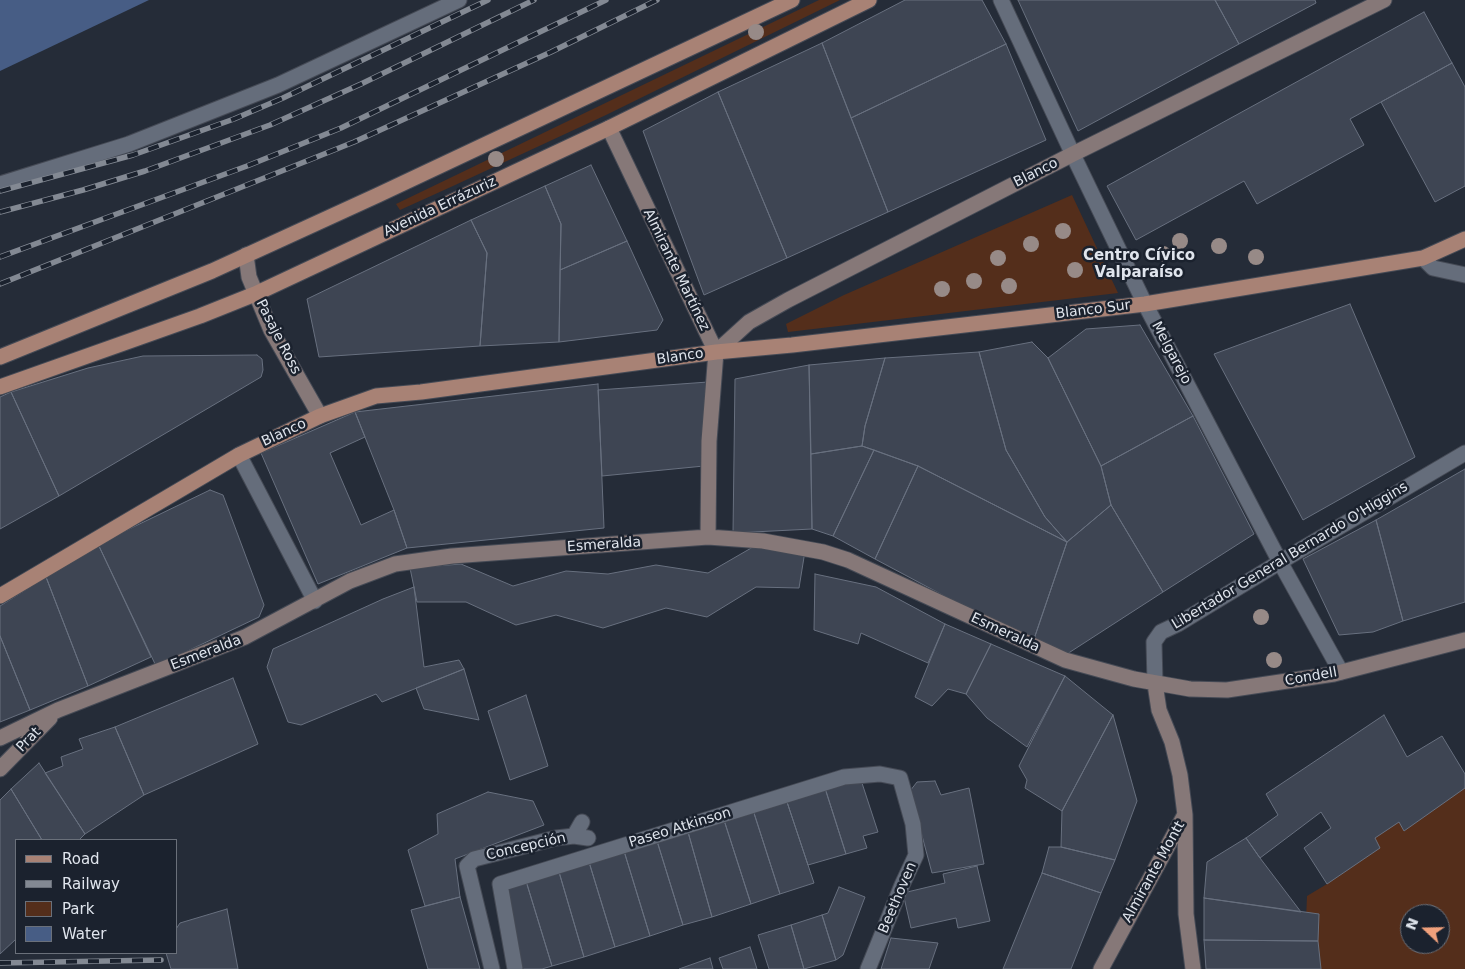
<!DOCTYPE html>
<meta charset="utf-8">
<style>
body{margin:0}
#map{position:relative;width:1465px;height:969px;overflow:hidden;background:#252c38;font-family:"DejaVu Sans",sans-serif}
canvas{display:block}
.legend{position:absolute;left:15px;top:839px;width:162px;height:115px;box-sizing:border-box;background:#1b222e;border:1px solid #6a707a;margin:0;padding:6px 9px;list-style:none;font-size:15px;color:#e0e5ed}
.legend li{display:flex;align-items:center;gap:10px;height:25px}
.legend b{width:25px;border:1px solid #6a707a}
.north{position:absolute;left:1400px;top:904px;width:50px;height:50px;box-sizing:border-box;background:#1b222e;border:1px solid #6a707a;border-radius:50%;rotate:291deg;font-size:14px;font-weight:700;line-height:20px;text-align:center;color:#e0e5ed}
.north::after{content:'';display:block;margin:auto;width:18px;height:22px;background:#f1a17c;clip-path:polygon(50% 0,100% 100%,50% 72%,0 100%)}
</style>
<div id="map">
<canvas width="1465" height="969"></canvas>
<ul class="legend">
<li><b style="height:6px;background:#a88275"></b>Road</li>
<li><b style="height:6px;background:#838993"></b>Railway</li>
<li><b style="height:14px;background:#542e1b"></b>Park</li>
<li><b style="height:14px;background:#475d85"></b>Water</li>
</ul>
<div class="north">N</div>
</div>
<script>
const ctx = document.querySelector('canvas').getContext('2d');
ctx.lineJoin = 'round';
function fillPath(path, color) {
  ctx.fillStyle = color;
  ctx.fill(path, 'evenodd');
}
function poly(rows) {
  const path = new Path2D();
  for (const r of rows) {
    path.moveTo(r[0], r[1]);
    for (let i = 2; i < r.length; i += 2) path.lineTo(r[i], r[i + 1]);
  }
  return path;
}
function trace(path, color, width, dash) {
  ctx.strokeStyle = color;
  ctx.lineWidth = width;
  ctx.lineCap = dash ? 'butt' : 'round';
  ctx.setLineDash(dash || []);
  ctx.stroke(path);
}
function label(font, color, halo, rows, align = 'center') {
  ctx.font = font + ' "DejaVu Sans",sans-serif';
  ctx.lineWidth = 5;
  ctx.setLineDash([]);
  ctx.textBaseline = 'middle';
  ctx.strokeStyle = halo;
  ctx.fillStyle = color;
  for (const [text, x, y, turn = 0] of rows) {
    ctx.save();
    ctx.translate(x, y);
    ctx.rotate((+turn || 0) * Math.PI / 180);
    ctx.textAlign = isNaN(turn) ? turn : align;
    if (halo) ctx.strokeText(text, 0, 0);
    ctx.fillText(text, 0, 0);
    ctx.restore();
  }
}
const green = poly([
 [819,0,840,0,606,115,453,186,400,210,396,204],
 [1072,195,1118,293,788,332,786,324,844,295],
 [1465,777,1465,969,1304,969,1307,896,1327,884,1382,826],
 [1410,914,1440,914,1440,944,1410,944]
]);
const water = poly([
 [0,0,149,0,0,71]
]);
const building = poly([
 [905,0,982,0,1006,44,851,118,822,43,905,0],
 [1018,0,1215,0,1239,44,1078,131,1018,0],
 [1215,0,1315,0,1316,3,1239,44,1215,0],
 [1424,12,1452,63,1350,119,1364,145,1257,204,1244,181,1136,240,1107,186,1424,12],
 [822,43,888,212,787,258,718,92,822,43],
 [1006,44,1046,140,888,212,851,118,1006,44],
 [1452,63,1465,87,1465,186,1435,202,1381,102,1452,63],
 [718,92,787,258,704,295,643,131,718,92],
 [591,165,627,241,560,270,561,224,545,186,591,165],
 [545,186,561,224,559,342,480,346,487,253,471,220,545,186],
 [471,220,487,253,480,346,319,357,307,299,471,220],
 [627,241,663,320,657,330,559,342,560,270,627,241],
 [1350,304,1415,457,1303,520,1214,354,1350,304],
 [1140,325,1193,416,1101,466,1048,358,1086,329,1140,325],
 [1032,342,1048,358,1101,466,1111,505,1067,542,1045,517,1006,450,979,352,1032,342],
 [979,352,1006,450,1045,517,1067,542,918,466,862,446,865,426,885,358,979,352],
 [257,355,262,359,263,370,261,377,59,496,11,392,88,368,143,356,257,355],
 [885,358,865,426,862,446,811,454,809,365,885,358],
 [809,365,812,529,733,533,735,379,809,365],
 [708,382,704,466,602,476,598,390,708,382],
 [598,384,604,528,407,548,394,510,355,412,598,384],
 [11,392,59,496,0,529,0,397,11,392],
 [355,412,365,437,330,453,361,525,394,510,407,548,318,584,261,453,355,412],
 [1193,416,1254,534,1163,592,1111,505,1101,466,1193,416],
 [862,446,874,450,833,536,812,529,811,454,862,446],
 [874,450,918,466,875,559,833,536,874,450],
 [918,466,1067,542,1034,639,1027,640,875,559,918,466],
 [1465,469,1465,602,1403,621,1376,520,1465,469],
 [210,490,223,495,264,605,259,617,156,666,98,544,210,490],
 [1111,505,1163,592,1067,654,1034,639,1067,542,1111,505],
 [1376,520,1403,621,1373,632,1339,635,1303,559,1376,520],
 [98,544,151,657,88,686,46,577,98,544],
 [753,547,805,551,799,588,756,587,707,617,666,608,603,628,556,615,516,625,466,602,417,602,410,568,461,564,513,586,566,571,608,574,656,565,708,573,753,547],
 [815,574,876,587,945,624,928,663,861,633,858,644,814,630,815,574],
 [46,577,88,686,30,710,0,636,0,606,46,577],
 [414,587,424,667,459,660,464,669,382,702,376,694,301,725,288,722,267,667,273,649,383,599,414,587],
 [945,624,991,644,966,694,948,689,932,706,915,697,945,624],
 [0,636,30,710,0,722,0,636],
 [991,644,1065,676,1027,747,987,718,966,694,991,644],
 [464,669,479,720,424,709,416,688,464,669],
 [1065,676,1113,715,1062,811,1025,788,1027,780,1019,766,1065,676],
 [233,678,258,744,144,795,115,727,233,678],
 [526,695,548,766,510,780,488,711,526,695],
 [1113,715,1137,801,1115,860,1061,847,1062,811,1113,715],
 [1384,715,1407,757,1442,736,1465,774,1465,788,1404,831,1399,822,1375,838,1380,848,1327,884,1304,848,1331,828,1321,812,1260,858,1246,838,1278,815,1266,794,1384,715],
 [115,727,144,795,85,834,45,773,63,766,61,757,83,749,79,739,115,727],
 [39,763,85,834,79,840,42,840,11,789,39,763],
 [861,780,878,832,863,836,867,848,846,854,824,785,861,780],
 [935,781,941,795,969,788,984,864,932,873,910,791,917,782,935,781],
 [824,785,846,854,808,865,786,799,824,785],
 [11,789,42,840,16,840,16,939,0,954,0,800,11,789],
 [488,792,533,801,544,825,455,859,460,897,425,906,408,850,438,834,437,814,488,792],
 [786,799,814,883,780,894,753,810,786,799],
 [753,810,780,894,751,904,724,820,753,810],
 [724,820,751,904,712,917,688,832,724,820],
 [688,832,712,917,683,925,657,841,688,832],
 [1246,838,1260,858,1301,912,1204,898,1207,862,1246,838],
 [657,841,683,925,650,936,624,851,657,841],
 [1049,847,1061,847,1115,860,1101,893,1042,873,1049,847],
 [624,851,650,936,615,947,589,862,624,851],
 [589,862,615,947,584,957,559,872,589,862],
 [977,866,990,921,958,928,956,918,911,928,903,893,945,883,943,874,977,866],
 [559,872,584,957,552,966,526,881,559,872],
 [1042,873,1101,893,1071,969,1003,969,1042,873],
 [526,881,552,966,542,969,518,969,503,891,526,881],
 [839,887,865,897,843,955,836,960,822,915,828,913,839,887],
 [460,897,480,969,428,969,411,910,460,897],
 [1204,898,1319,914,1318,941,1204,940,1204,898],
 [227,909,238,969,171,969,166,953,176,953,176,929,180,923,227,909],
 [822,915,836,960,804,969,791,925,822,915],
 [791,925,804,969,769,969,758,935,791,925],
 [891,938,938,943,929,969,881,969,891,938],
 [1204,940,1318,941,1321,969,1206,969,1204,940],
 [750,947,757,969,723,969,719,958,750,947],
 [710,958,713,969,679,969,710,958]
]);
const lane = poly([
 [0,184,129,144,278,85,459,0],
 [1423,258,1433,268,1465,275],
 [1155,684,1154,642,1161,632,1178,624,1290,556,1465,453]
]);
const street = poly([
 [1001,0,1075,159,1144,302,1280,562,1341,672],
 [239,455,315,601],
 [582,822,574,836,588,838],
 [492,969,467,866,474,859,556,838,574,836],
 [515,969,500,884,844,777,880,774,900,778,913,824,916,855,902,885,868,969]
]);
const secondary = poly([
 [609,128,716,352,709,441,708,537],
 [246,255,249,277,271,330,320,416],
 [716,352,749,322,788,300,1073,154,1384,0],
 [1155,684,1159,710,1172,742,1180,775,1185,815,1186,914,1193,969],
 [0,738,58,710,245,637,350,581,395,564,452,556,708,537,763,541,823,552,848,560,1065,660,1134,679,1190,689,1227,690,1334,674,1465,640],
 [0,769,50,718],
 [1101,969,1184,816]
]);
const primary = poly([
 [0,357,212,271,378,195,792,0],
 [0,387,200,316,255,294,609,128,869,0],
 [0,596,239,455,320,416,376,396,421,392,716,352,792,345,1145,304,1423,258,1465,239]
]);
const rail = poly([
 [0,191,133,155,234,119,283,98,488,0],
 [0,212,83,190,145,171,270,125,361,84,534,0],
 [0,257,247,166,341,128,606,0],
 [0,284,354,142,551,52,657,0],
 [0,963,161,960]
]);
const trees = [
 [756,32],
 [496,159],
 [1063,231],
 [1180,241],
 [1031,244],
 [1219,246],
 [1163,254],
 [1256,257],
 [998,258],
 [1075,270],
 [974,281],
 [1009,286],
 [942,289],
 [1261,617],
 [1274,660]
];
const streetNames = [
 ["Blanco",1036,173,-27],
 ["Avenida Errázuriz",440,207,-25],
 ["Almirante Martínez",676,270,64],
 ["Blanco Sur",1093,310,-7],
 ["Pasaje Ross",278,337,63],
 ["Melgarejo",1171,353,62],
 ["Blanco",680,357,-8],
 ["Blanco",284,433,-25],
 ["Esmeralda",604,545,-4],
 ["Libertador General Bernardo O'Higgins",1290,556,-31],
 ["Esmeralda",1005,633,25],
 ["Esmeralda",206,653,-21],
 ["Condell",1311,677,-10],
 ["Prat",29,740,-46],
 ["Paseo Atkinson",680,828,-17],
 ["Concepción",526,847,-13],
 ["Almirante Montt",1154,872,-61],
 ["Beethoven",898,898,-67]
];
const neighbourhoodNames = [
 ["Centro Cívico",1139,256],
 ["Valparaíso",1139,273]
];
fillPath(green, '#542e1b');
fillPath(water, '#475d85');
fillPath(building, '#3e4553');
trace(building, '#68707f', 1);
trace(lane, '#454a55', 17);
trace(street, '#454a55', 17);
trace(secondary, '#454a55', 17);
trace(primary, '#454a55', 17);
trace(lane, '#656d7b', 15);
trace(street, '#656d7b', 15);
trace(secondary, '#867878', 15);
trace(primary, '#a88275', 15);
trace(rail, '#838993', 5.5);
trace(rail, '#1b222e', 4, [11]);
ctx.fillStyle = '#978a87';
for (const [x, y] of trees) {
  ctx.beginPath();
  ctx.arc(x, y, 8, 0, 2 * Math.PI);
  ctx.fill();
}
label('14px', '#e0e5ed', '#1b222e', streetNames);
label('bold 15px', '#e0e5ed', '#1b222e', neighbourhoodNames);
</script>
